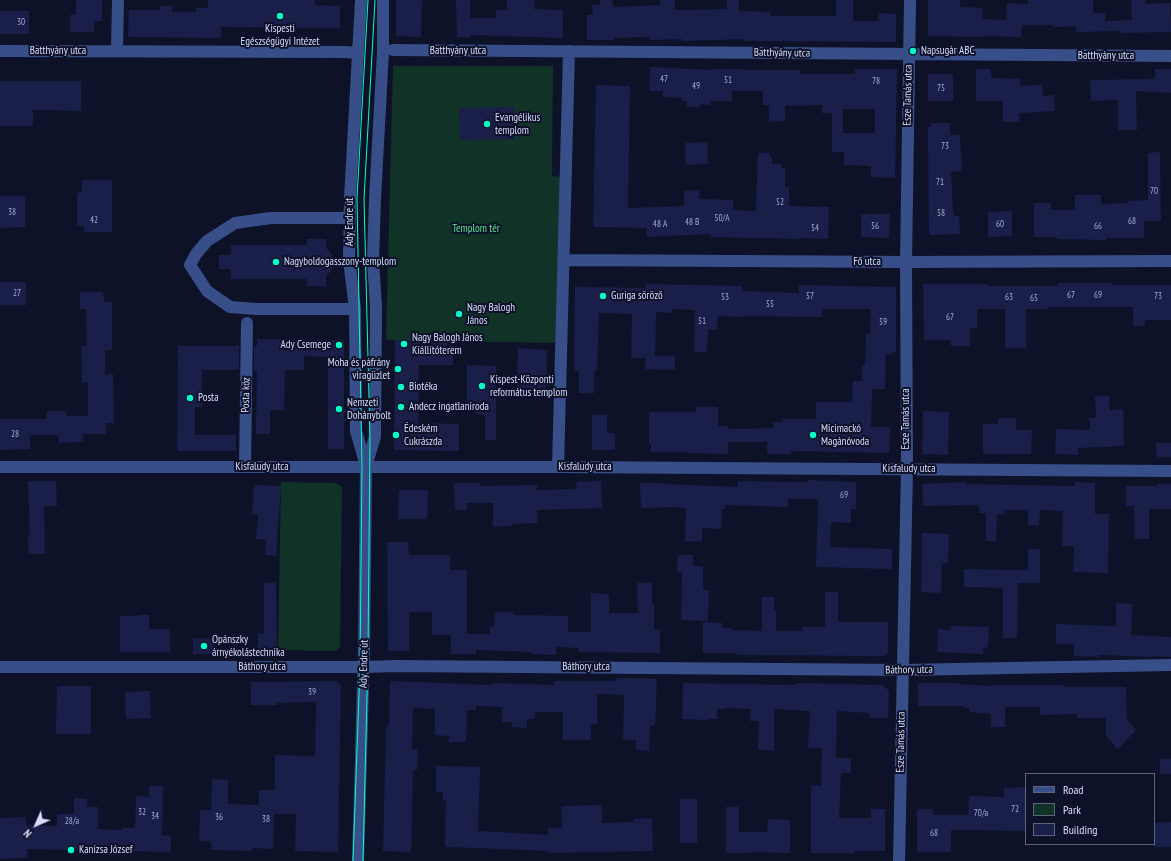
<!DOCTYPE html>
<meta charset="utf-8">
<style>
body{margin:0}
#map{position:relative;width:1171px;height:861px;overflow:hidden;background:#0e1228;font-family:"PT Sans Narrow",sans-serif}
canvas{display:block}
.legend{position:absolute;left:1025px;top:773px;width:130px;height:72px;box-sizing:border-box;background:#0e1228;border:1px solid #5e647e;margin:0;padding:5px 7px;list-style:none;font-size:12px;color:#d5deff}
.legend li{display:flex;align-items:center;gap:8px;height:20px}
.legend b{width:20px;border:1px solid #5e647e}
.north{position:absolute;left:16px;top:805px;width:40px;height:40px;-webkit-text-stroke:3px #0e1228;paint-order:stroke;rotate:225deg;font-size:11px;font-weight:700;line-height:16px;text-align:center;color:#d5deff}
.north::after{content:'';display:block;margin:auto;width:14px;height:18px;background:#d5deff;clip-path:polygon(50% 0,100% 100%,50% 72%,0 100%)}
</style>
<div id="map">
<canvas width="1171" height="861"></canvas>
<ul class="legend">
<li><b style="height:5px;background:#374e89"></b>Road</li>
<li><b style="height:11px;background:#113226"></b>Park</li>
<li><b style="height:11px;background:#1a1f49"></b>Building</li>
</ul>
<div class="north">N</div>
</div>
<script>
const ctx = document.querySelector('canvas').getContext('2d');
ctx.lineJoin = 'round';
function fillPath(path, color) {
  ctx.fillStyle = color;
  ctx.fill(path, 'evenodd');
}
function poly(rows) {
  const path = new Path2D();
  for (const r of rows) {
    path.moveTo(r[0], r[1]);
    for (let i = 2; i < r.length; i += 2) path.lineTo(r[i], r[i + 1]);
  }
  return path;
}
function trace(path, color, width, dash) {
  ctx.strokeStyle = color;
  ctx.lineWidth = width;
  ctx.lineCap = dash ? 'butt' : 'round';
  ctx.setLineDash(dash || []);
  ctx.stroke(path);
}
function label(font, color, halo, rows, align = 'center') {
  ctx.font = font + ' "PT Sans Narrow",sans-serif';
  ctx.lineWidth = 4;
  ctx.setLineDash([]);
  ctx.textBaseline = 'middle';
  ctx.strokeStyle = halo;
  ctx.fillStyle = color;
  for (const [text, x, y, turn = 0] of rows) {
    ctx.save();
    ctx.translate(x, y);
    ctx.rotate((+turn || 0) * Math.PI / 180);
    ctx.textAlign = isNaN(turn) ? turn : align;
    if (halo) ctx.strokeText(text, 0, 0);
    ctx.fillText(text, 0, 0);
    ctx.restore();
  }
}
const green = poly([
 [393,66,553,66,552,176,565,177,561,343,386,340],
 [281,482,336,483,342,487,340,647,336,651,278,650]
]);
const building = poly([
 [76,0,102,0,102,21,94,21,94,32,70,32,70,15,76,15],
 [208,0,315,0,315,5,340,6,340,28,221,27,221,38,128,37,129,10,160,10,160,6,172,6,172,12,196,12,196,8,208,8],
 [396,0,422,0,421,37,396,36],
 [456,0,470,0,470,18,496,18,496,10,507,10,507,0,535,0,534,9,563,10,563,38,470,35,470,37,457,37],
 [600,0,613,0,613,7,660,5,660,0,675,0,675,10,727,9,727,0,739,0,739,11,770,12,770,16,836,16,836,0,853,0,853,21,878,21,878,13,896,14,896,42,745,41,745,39,682,41,682,39,650,40,650,37,614,38,614,40,587,40,587,15,593,15,592,5,600,5],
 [928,0,960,0,960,7,983,8,982,19,1006,20,1007,3,1028,4,1028,0,1093,0,1093,13,1105,13,1105,21,1132,20,1131,0,1145,0,1145,4,1170,3,1171,32,1121,33,1121,31,1076,32,1076,26,1053,27,1053,25,1022,25,1021,37,982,36,982,37,928,36],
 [0,11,29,11,29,34,0,34],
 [650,67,714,70,714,69,742,69,742,70,800,70,800,74,855,74,855,69,897,69,895,178,871,177,871,166,844,165,844,152,832,152,832,113,822,113,822,105,785,106,785,121,769,122,769,105,763,105,763,91,732,91,732,101,710,101,710,105,700,104,700,107,687,107,687,101,682,101,682,98,663,97,663,91,649,91],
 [843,109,875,109,875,133,843,133],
 [976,69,991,69,991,78,1021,79,1020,86,1042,85,1043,96,1054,95,1055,111,1019,113,1019,122,1003,122,1003,101,976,101],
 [1155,69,1171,69,1171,93,1136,91,1137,130,1118,130,1118,100,1091,101,1090,80,1155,79],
 [928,74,953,74,953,101,928,101],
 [0,81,81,81,81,111,33,110,33,126,0,126],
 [596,85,630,86,628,208,684,206,684,191,699,190,699,199,733,200,733,210,756,211,758,153,770,153,770,157,772,157,772,164,781,164,781,168,785,168,785,187,789,187,789,206,829,207,828,239,801,238,801,239,711,237,711,234,647,237,647,228,593,227],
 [514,107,515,139,460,140,459,108],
 [931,123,950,123,950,135,960,135,962,171,951,172,953,210,954,216,959,216,960,234,929,235,928,127,931,127],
 [707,142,708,164,686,165,685,143],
 [1160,152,1161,221,1144,221,1144,238,1106,238,1106,240,1057,239,1057,237,1034,237,1034,203,1051,203,1051,210,1075,210,1075,195,1101,195,1101,204,1128,203,1128,201,1148,200,1148,153],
 [82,180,112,180,112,232,84,232,84,226,77,226,77,193,82,192],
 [0,196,25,196,25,227,0,228],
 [1012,211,1012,236,988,237,988,212],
 [861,214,890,214,889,238,861,237],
 [307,239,326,239,326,248,332,254,332,270,326,276,326,286,307,286,307,279,231,279,231,269,219,269,219,255,231,255,231,245,307,245],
 [0,282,26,282,26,305,0,305],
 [1058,283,1111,283,1111,285,1171,285,1171,320,1145,320,1145,326,1133,326,1133,307,1047,307,1047,309,1026,309,1026,348,1005,348,1005,309,977,309,977,328,970,328,970,346,951,346,951,340,924,340,923,284,988,284,988,286,1058,286],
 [646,284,742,286,742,291,799,293,799,285,896,287,896,352,892,352,892,354,886,354,885,389,872,389,871,427,890,427,889,453,791,451,791,454,767,454,767,442,728,442,728,454,687,453,687,452,651,452,651,444,649,444,649,412,696,412,696,407,718,407,718,426,728,426,728,429,773,428,773,422,783,422,783,419,816,419,816,402,852,402,853,381,862,381,862,366,865,366,866,334,870,334,871,309,822,309,822,317,742,316,742,317,718,316,717,330,708,329,707,352,694,352,695,310,672,309,672,313,656,312,655,356,675,356,675,370,645,369,646,358,631,358,632,314,599,313,597,371,594,371,594,393,579,393,579,371,574,371,575,287,646,288],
 [80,292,103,292,104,302,112,302,112,350,105,350,105,375,113,374,114,423,106,423,106,434,83,434,83,442,59,443,58,435,30,435,30,449,0,450,0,419,47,419,47,411,66,411,66,416,88,416,88,382,82,382,81,346,87,346,86,309,80,309],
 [257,339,344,340,344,449,328,449,328,357,304,356,304,370,285,370,284,410,270,410,270,434,256,434,257,370,254,370,254,346,257,346],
 [395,340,447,341,447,348,453,355,453,365,419,365,418,423,459,424,459,451,394,450],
 [178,346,239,346,239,370,202,370,202,407,195,407,195,435,236,435,236,451,177,451],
 [518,348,547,350,546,393,517,394],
 [467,365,496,366,496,440,485,440,485,415,477,414,467,406],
 [1095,396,1109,396,1110,410,1123,409,1124,446,1078,448,1078,455,1055,454,1056,429,1090,430,1089,418,1096,418],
 [923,411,949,412,948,455,922,454],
 [592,415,607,415,607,433,615,433,615,450,592,450],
 [998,418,1016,418,1016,430,1032,430,1031,454,983,454,983,424,998,424],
 [1156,443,1171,443,1171,457,1157,457],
 [808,480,856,482,856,509,851,509,851,523,831,522,830,547,892,549,892,569,816,567,818,499,788,499,788,507,725,505,725,509,722,509,721,529,702,528,702,542,685,541,686,508,682,508,682,507,641,508,640,483,662,483,662,484,738,487,738,481,808,482],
 [28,481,56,481,57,506,44,506,45,554,29,554,28,535,30,535],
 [601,481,602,508,537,510,538,523,512,524,512,526,493,527,493,503,467,503,467,510,455,510,454,483,480,483,481,486,537,485,537,490,577,489,576,482],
 [966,482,966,484,1075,486,1075,482,1095,483,1095,514,1109,514,1108,573,1073,572,1074,546,1062,546,1063,511,1040,510,1039,525,1028,525,1028,510,1004,510,1004,514,997,514,996,541,986,541,986,513,979,513,979,505,923,506,922,484],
 [1158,484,1171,484,1171,509,1149,509,1149,539,1135,539,1134,506,1126,506,1126,486,1158,486],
 [254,485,281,486,276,556,265,555,266,540,256,539,258,514,252,514],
 [399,490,428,490,427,519,398,519],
 [922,533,949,534,948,563,942,563,941,593,921,592],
 [387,542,408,542,409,555,450,555,450,570,467,570,467,634,490,634,490,627,494,627,495,612,514,612,513,615,568,616,568,632,591,632,591,593,609,594,609,613,638,613,637,583,652,583,652,604,654,604,654,630,660,630,660,653,579,652,579,648,556,647,556,655,532,654,532,652,476,650,476,654,451,654,451,635,432,635,432,612,409,612,409,651,388,651],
 [1028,549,1040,549,1040,583,1018,583,1017,638,1003,638,1003,588,964,587,964,569,1028,570],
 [678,555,693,555,693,566,703,566,703,590,709,590,708,621,681,620,682,571,677,572],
 [276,582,277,652,258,652,258,634,264,634,264,583],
 [825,592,838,592,838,622,888,622,888,653,884,656,737,655,737,653,703,653,703,622,722,623,722,628,732,628,732,630,762,631,762,597,774,597,774,610,776,610,776,631,802,631,802,627,825,627],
 [1116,603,1132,604,1131,635,1171,637,1171,657,1154,656,1154,657,1099,655,1099,657,1074,656,1074,644,1056,644,1056,624,1116,626],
 [138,615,149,615,149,629,170,629,170,652,120,652,120,616,138,616],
 [951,626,989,627,988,648,983,647,983,654,937,652,938,629,951,630],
 [193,638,215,639,214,654,193,654],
 [617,678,657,679,655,726,650,725,649,751,636,750,636,740,623,740,624,695,597,694,597,724,591,724,591,740,563,740,563,712,535,712,535,719,527,719,527,728,512,727,512,722,502,722,502,707,476,706,476,710,467,710,466,742,449,742,449,736,435,735,435,709,413,708,412,749,418,749,417,770,413,770,411,852,383,851,386,727,389,727,390,681,491,685,491,683,554,685,554,681,617,681],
 [336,681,341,685,338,852,295,851,296,814,274,814,273,849,252,848,252,851,211,850,211,841,199,841,200,810,211,810,212,779,228,780,228,804,259,805,259,790,275,790,275,755,315,756,316,702,277,703,277,705,251,705,251,682],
 [683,683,796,685,796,683,883,685,889,691,888,718,870,718,870,713,837,711,836,758,851,758,851,773,841,773,839,818,871,818,871,809,885,809,885,851,854,851,854,853,811,853,811,785,821,786,822,748,808,748,810,711,774,709,774,750,758,750,759,721,750,721,751,709,724,708,724,709,717,709,717,719,708,719,708,720,682,719],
 [918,683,958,683,958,684,991,686,991,685,1063,685,1063,687,1126,687,1127,720,1136,730,1118,749,1106,736,1106,718,1077,718,1077,714,1040,715,1040,707,1005,707,1005,727,991,727,991,714,969,712,969,708,962,707,962,706,918,706],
 [57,686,91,686,91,734,56,734],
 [150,691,151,718,126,719,125,692],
 [1160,759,1171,759,1171,774,1160,774],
 [436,766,480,767,478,831,548,835,548,828,562,828,561,806,602,805,602,823,634,822,634,819,652,818,653,851,549,853,548,851,478,848,445,847,446,800,443,801,443,792,436,792],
 [149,786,163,786,162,835,171,836,171,852,27,849,27,858,0,859,0,818,26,817,26,826,57,826,57,814,74,814,74,798,87,799,87,807,98,807,98,829,122,830,122,828,135,828,136,796,149,797],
 [1026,787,1026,831,951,830,951,852,917,852,917,809,933,809,933,815,968,815,969,796,1004,797,1004,788],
 [680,799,697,799,697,843,680,843],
 [726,807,739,807,739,832,767,832,768,819,790,820,790,853,751,852,751,853,726,853],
 [1171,822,1171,847,1154,847,1154,823]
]);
const minor = poly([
 [361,0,350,198,349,260,355,309,356,431,366,466],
 [393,50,1171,56],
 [0,51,345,52,358,53],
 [117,51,118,0],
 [349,218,271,218,235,223,207,241,196,254,190,265,207,291,230,307,256,309,355,309],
 [563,260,906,262,1171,261],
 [0,467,558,467,1171,471],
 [245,467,247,323],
 [558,467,569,51],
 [0,667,364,667,396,666,903,670,1171,665],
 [358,861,364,652,366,467,370,453,375,437,376,306,373,261,375,199,383,51,383,0],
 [899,861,907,469,906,262,910,0]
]);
const tram = poly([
 [353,861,360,667,362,467,357,198,368,0],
 [363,861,368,652,370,438,364,199,375,0]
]);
const markers = [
 [280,16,4,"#01ffc7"],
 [913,51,4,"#01ffc7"],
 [487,124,4,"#01ffc7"],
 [276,262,4,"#01ffc7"],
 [603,296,4,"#01ffc7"],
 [459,314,4,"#01ffc7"],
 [404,344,4,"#01ffc7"],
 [339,345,4,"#01ffc7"],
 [398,369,4,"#01ffc7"],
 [482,386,4,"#01ffc7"],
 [401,387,4,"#01ffc7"],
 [190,398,4,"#01ffc7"],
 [401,407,4,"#01ffc7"],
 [339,409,4,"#01ffc7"],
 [396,435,4,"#01ffc7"],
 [813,435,4,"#01ffc7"],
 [204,646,4,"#01ffc7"],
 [71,850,4,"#01ffc7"]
];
const numberNames = [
 ["30",21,22],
 ["47",664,79],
 ["51",728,80],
 ["78",876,81],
 ["49",696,86],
 ["75",941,88],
 ["73",945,146],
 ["71",940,182],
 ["70",1154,191],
 ["52",780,202],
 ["38",12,212],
 ["58",941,213],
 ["50/A",722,218],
 ["42",94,220],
 ["68",1132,221],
 ["48 B",692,222],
 ["48 A",660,224],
 ["60",1000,224],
 ["56",875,226],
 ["66",1098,226],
 ["54",815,228],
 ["27",17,293],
 ["67",1071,295],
 ["69",1098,295],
 ["57",810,296],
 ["73",1158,296],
 ["53",725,297],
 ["63",1009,297],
 ["65",1034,298],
 ["55",770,304],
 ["67",950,317],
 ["51",702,321],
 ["59",883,322],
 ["28",15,434],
 ["69",844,495],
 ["39",312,692],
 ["72",1015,809],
 ["32",142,812],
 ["70/a",981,813],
 ["34",155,816],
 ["36",219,817],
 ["38",266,819],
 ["28/a",72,821],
 ["68",934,833]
];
const poiNames = [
 ["Kispesti",280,29,"center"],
 ["Egészségügyi Intézet",280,42,"center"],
 ["Napsugár ABC",921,51],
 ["Evangélikus",495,118],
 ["templom",495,131],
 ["Nagyboldogasszony-templom",284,262],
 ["Guriga söröző",611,296],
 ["Nagy Balogh",467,308],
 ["János",467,321],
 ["Nagy Balogh János",412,338],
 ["Kiállítóterem",412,351],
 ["Ady Csemege",331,345,"right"],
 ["Moha és páfrány",390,363,"right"],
 ["viragüzlet",390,376,"right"],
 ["Kispest-Központi",490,380],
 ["református templom",490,393],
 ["Biotéka",409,387],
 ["Posta",198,398],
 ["Nemzeti",347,403],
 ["Dohánybolt",347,416],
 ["Andecz ingatlaniroda",409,407],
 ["Édeském",404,429],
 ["Cukrászda",404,442],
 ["Micimackó",821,429],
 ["Magánóvoda",821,442],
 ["Opánszky",212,640],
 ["árnyékolástechnika",212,653],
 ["Kanizsa József",79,850]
];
const streetNames = [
 ["Batthyány utca",58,51],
 ["Batthyány utca",458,51],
 ["Batthyány utca",782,53,1],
 ["Batthyány utca",1106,56],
 ["Esze Tamás utca",908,95,-89],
 ["Ady Endre út",350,222,-90],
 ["Fő utca",867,262],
 ["Posta köz",246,395,-89],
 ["Esze Tamás utca",906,419,-90],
 ["Kisfaludy utca",262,467],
 ["Kisfaludy utca",585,467],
 ["Kisfaludy utca",909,469],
 ["Ady Endre út",364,664,-89],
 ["Báthory utca",262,667],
 ["Báthory utca",586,667],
 ["Báthory utca",909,670,-1],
 ["Esze Tamás utca",901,742,-89]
];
const parkNames = [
 ["Templom tér",476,229]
];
fillPath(green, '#113226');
fillPath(building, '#1a1f49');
trace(minor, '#374e89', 12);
trace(tram, '#01ffc7', 1);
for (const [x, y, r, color] of markers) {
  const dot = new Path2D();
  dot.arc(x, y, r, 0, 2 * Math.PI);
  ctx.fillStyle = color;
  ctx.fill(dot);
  trace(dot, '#0e1228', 1.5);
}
label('9px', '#a6aed2', null, numberNames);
label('11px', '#d5deff', '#0e1228', poiNames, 'left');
label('11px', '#d5deff', '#0e1228', streetNames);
label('11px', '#5be596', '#0e1228', parkNames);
</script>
